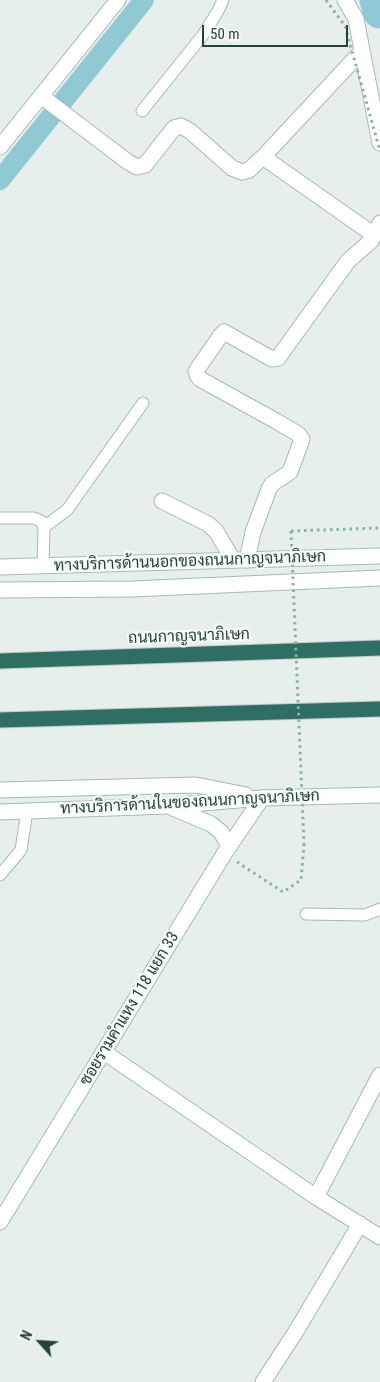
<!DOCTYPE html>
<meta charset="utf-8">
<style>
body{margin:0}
#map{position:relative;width:380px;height:1382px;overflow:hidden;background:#e6efeb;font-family:"Roboto Condensed",sans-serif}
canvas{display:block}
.north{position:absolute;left:15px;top:1317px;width:50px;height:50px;-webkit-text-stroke:4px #f7fbf9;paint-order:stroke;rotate:296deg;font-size:14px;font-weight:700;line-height:20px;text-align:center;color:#24423a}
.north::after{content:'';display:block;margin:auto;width:18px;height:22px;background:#24423a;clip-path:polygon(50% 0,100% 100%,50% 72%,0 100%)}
.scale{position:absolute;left:202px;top:25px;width:146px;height:22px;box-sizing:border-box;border:2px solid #24423a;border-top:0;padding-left:6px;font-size:15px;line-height:18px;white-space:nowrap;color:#24423a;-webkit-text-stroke:4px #f7fbf9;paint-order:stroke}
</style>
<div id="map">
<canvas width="380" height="1382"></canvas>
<div class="north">N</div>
<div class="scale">50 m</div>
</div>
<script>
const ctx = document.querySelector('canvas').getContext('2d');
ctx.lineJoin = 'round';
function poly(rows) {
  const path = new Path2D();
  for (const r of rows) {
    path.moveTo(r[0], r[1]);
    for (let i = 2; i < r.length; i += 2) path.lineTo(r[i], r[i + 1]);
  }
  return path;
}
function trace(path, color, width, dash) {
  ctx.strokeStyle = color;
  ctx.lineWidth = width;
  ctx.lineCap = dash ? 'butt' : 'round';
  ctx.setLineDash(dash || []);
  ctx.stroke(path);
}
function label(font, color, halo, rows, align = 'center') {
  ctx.font = font + ' "Roboto Condensed",Sarabun,sans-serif';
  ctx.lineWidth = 4.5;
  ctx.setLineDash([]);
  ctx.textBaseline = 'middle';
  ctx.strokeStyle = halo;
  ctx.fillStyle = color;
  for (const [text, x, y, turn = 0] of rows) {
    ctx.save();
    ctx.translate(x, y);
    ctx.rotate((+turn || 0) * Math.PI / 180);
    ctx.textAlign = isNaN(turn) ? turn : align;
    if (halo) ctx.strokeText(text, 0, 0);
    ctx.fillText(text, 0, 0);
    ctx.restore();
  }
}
const canal = poly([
 [0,180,144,0]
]);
const river = poly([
 [377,0,380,11]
]);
const path = poly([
 [291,531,380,528],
 [237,862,283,892,301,880,304,845]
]);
const lane = poly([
 [142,111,203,35,218,11,223,0],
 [0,518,34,518,41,521,44,527,43,566],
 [44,527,67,510,143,403],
 [0,875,21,850,27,811],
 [306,914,365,915,380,909]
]);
const street = poly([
 [345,0,356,19,380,143],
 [41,96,128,162,137,167,145,165,174,128,181,126,190,131,232,168,242,172,249,170,263,157,361,52],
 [0,147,118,0],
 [263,157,374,235],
 [162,501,208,524,216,531,233,560],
 [247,560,253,532,269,489,272,484,290,472,302,439,298,434,276,421,200,379,197,375,196,371,221,335,224,332,272,359,278,358,348,261,371,241,380,223],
 [104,1052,316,1197,380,1237],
 [316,1197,380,1075],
 [0,1222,224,854,262,798],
 [263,1382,295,1333,360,1224]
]);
const secondary = poly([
 [0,567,380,556],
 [0,590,132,589,380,578],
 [0,790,196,785,246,795],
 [173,808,211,824,221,832,229,846],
 [0,812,167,806,262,798,380,795]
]);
const highway = poly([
 [0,661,380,648],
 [0,720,380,709]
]);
const pathBridge = poly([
 [326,0,345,26,380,151],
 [291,531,304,845]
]);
const streetNames = [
 ["ทางบริการด้านนอกของถนนกาญจนาภิเษก",190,562,-2],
 ["ถนนกาญจนาภิเษก",189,637,-2],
 ["ทางบริการด้านในของถนนกาญจนาภิเษก",190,803,-3],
 ["ซอยรามคำแหง 118 แยก 33",130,1009,-59]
];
trace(canal, '#8ec9d4', 20);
trace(river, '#8ec9d4', 35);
trace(lane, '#a8b8b2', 13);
trace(street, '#a8b8b2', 17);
trace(secondary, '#a4bbb3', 17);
trace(highway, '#c2cac8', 17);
trace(path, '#86b3a5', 3, [2.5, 4]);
trace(lane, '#fff', 11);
trace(street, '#fff', 15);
trace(secondary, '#fff', 15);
trace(highway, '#2f6f62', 15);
trace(pathBridge, '#86b3a5', 3, [2.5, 4]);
label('16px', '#24423a', '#f7fbf9', streetNames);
</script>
